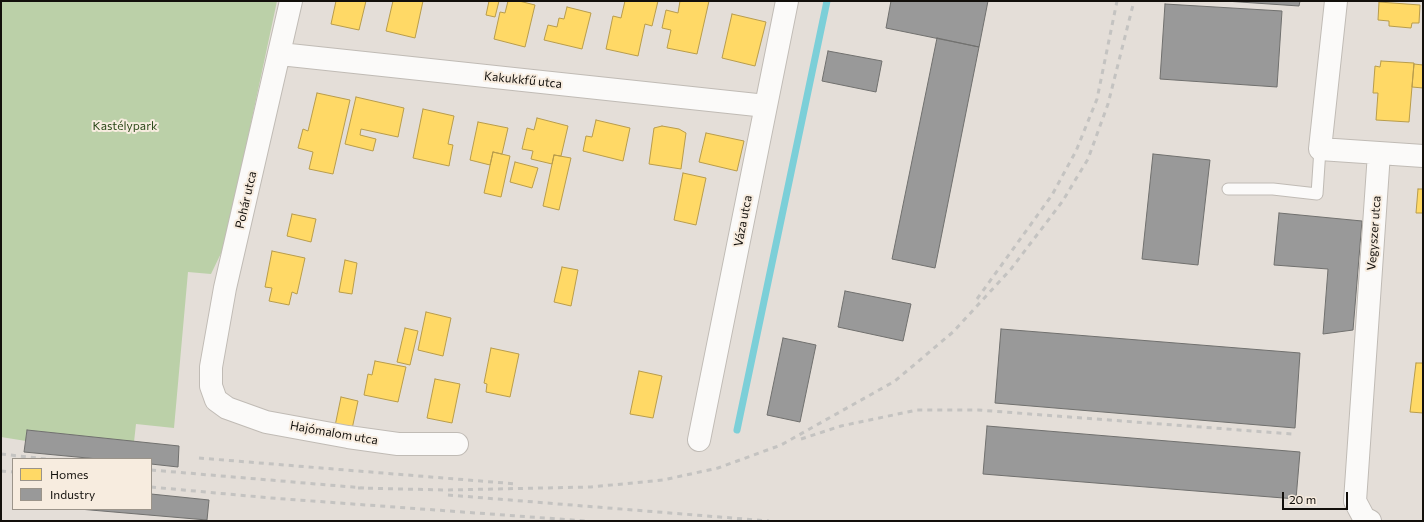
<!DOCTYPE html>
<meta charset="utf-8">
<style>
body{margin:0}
#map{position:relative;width:1424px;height:522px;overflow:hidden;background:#e4ded8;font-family:Commissioner,sans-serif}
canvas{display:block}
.frame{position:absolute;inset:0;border:2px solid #120f0b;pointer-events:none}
.legend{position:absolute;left:12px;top:458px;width:140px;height:52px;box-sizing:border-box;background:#f7ecdf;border:1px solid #9b948a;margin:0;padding:5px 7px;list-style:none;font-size:12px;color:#120f0b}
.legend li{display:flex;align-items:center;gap:8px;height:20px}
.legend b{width:20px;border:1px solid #9b948a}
.scale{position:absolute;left:1282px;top:492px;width:66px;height:18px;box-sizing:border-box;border:2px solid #120f0b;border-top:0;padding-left:5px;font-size:12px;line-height:14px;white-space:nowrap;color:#120f0b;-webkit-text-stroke:3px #f7ecdf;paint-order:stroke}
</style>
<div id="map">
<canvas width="1424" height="522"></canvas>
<div class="frame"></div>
<ul class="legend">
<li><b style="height:11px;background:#ffd966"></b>Homes</li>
<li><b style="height:11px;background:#999"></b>Industry</li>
</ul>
<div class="scale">20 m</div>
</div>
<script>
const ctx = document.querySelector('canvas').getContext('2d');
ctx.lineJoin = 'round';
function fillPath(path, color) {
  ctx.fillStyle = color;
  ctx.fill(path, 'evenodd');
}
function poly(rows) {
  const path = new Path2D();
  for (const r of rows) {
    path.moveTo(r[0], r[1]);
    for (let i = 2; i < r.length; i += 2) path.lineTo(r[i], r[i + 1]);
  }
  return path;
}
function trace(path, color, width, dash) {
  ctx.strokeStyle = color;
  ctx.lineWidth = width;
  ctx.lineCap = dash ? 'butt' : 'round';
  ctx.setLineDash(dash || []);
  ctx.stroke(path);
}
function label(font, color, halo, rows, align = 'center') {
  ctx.font = font + ' Commissioner,sans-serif';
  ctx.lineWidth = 4;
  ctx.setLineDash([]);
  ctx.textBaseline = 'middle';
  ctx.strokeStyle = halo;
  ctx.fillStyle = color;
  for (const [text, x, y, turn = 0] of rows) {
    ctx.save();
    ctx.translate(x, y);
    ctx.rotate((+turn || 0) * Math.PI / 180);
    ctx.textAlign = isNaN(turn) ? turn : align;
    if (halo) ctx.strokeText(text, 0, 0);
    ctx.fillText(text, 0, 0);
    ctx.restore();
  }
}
const green = poly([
 [1,1,277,1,225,245,211,274,188,272,174,428,136,424,134,442,27,430,26,441,1,437]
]);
const homes = poly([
 [336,1,366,1,359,30,331,24,336,1],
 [393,1,423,1,415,38,386,31,393,1],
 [489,1,499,1,495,17,486,15,489,1],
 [508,1,519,1,535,5,525,47,494,39,500,12,505,13,508,1],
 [625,1,658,1,652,26,645,24,638,56,606,49,613,16,621,18,625,1],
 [680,1,709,1,697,54,667,48,671,30,662,28,666,10,678,13,680,1],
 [1379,2,1420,5,1419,23,1412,23,1411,28,1389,26,1389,21,1378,20,1379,2],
 [567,7,591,13,582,49,544,40,548,25,557,27,559,18,564,19,567,7],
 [732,14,766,22,755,66,722,58,732,14],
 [1381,61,1414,63,1409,122,1376,120,1378,93,1373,93,1375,66,1380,67,1381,61],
 [1414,64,1423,65,1423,88,1412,87,1414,64],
 [317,93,350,100,333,174,309,169,313,152,298,148,303,129,308,131,317,93],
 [356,97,404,108,398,137,361,129,360,135,376,139,373,151,345,144,356,97],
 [423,109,454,116,448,144,453,145,449,166,413,158,423,109],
 [537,118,568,126,561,156,554,155,552,164,531,159,533,151,522,149,527,128,534,130,537,118],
 [596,120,630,128,623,161,583,151,586,136,592,137,596,120],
 [478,122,508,128,502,154,493,152,490,165,470,160,478,122],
 [662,126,679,129,686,133,681,169,649,164,654,128,662,126],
 [706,133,744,141,737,171,699,162,706,133],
 [493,152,510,156,501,197,484,193,493,152],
 [554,155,571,158,559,210,543,206,554,155],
 [515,162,538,168,532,188,510,182,515,162],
 [683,173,706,178,696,225,674,220,683,173],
 [1418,189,1423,189,1423,213,1416,213,1418,189],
 [292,214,316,219,311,242,287,236,292,214],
 [272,251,305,258,297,294,292,292,289,305,269,301,272,288,265,287,272,251],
 [345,260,357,263,352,294,339,292,345,260],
 [562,267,578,270,571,306,554,302,562,267],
 [426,312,451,318,443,356,418,350,426,312],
 [405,328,418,331,410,365,397,362,405,328],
 [491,348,519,354,510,397,486,392,487,384,484,383,491,348],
 [375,361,406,367,398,402,364,395,368,374,372,375,375,361],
 [1416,363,1423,363,1423,413,1410,412,1416,363],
 [639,371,662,376,653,418,630,414,639,371],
 [435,379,460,384,452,423,427,418,435,379],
 [341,397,358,401,352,429,335,426,341,397]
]);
const industry = poly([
 [891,1,988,1,979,47,886,28,891,1],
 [1225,1,1300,1,1299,6,1225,1],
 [1165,4,1282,11,1277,87,1160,79,1165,4],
 [937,38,979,47,935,268,892,259,937,38],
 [828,51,882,61,876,92,822,81,828,51],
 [1153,154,1210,160,1198,265,1142,259,1153,154],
 [1279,213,1362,221,1353,330,1323,334,1328,269,1274,265,1279,213],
 [845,291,911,304,903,341,838,327,845,291],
 [1001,329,1300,353,1295,428,995,403,1001,329],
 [783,338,816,345,800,422,767,415,783,338],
 [987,426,1300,452,1296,499,983,474,987,426],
 [27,430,179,446,178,467,151,464,151,459,98,459,24,452,27,430],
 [151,494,209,500,207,520,79,509,151,509,151,494]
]);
const stream = poly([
 [737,430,827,1]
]);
const lane = poly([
 [1228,189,1273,189,1317,194,1320,149]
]);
const street = poly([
 [291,1,225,288,211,367,211,386,216,400,227,408,266,422,348,437,398,444,457,444],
 [1336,1,1320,149,1379,153,1355,501,1364,518,1370,521],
 [280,54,766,106],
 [1379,153,1423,156],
 [699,440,787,1]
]);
const rail = poly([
 [977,299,1052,195,1076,151,1097,99,1117,1],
 [801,439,841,426,917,410,978,410,1292,434],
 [1,454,46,459],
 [199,458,517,484],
 [151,470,364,488],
 [1,471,13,472],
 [151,487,271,498,586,521],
 [358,488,446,490,591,487,663,480,718,468,781,445,895,381,953,332,1011,269,1062,202,1088,159,1108,104,1134,1],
 [448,495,769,521]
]);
const streetNames = [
 ["Kakukkfű utca",523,80,6],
 ["Pohár utca",246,200,-77],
 ["Váza utca",743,221,-79],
 ["Vegyszer utca",1374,233,-86],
 ["Hajómalom utca",334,433,10]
];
const parkNames = [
 ["Kastélypark",125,126]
];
fillPath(green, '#bbd0a8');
fillPath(homes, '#ffd966');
trace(homes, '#b89c4b', 1);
fillPath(industry, '#999');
trace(industry, '#70706e', 1);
trace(stream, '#7ccfd8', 7);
trace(lane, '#c0bbb5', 13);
trace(street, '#c0bbb5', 24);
trace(lane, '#fbfaf9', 11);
trace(street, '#fbfaf9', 22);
trace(rail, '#c4c3c1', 3, [5, 5]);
label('12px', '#120f0b', '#f7ecdf', streetNames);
label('12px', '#2a4817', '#f7ecdf', parkNames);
</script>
